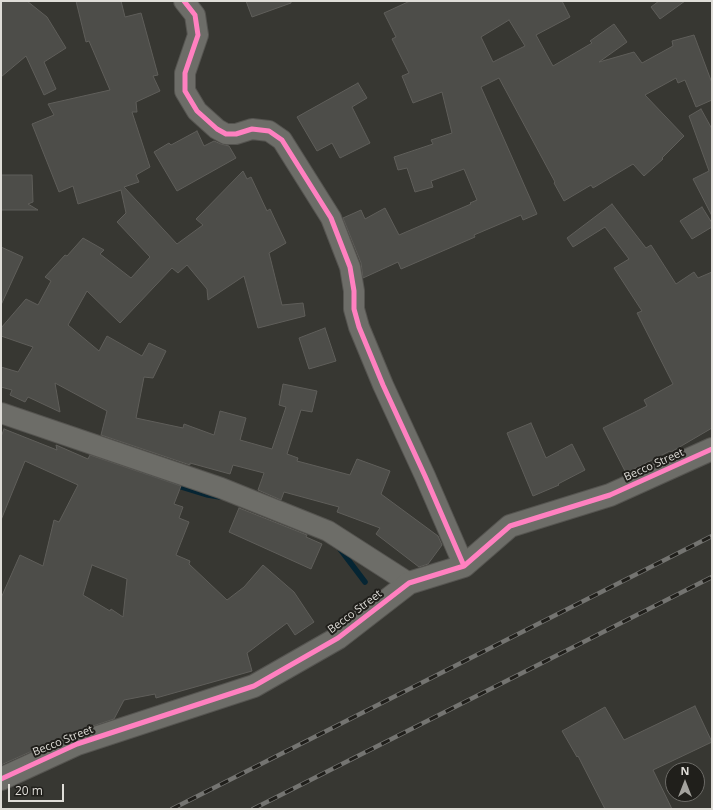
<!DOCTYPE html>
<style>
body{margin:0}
#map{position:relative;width:713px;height:810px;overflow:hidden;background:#373732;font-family:"Open Sans",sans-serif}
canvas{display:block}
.frame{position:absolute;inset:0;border:2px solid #dfddd8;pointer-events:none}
.north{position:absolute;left:665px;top:762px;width:40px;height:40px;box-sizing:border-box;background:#201f1b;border:1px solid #6c6b67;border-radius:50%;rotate:0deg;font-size:11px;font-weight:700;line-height:16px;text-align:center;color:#dfddd8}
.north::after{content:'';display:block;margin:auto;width:14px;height:18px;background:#a4a39e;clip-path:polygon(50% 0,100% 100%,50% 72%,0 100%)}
.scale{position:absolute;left:8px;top:784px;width:56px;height:18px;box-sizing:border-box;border:2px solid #dfddd8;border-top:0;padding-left:5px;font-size:12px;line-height:14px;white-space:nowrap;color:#dfddd8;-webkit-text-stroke:3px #201f1b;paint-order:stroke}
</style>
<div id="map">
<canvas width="713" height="810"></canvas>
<div class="frame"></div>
<div class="north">N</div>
<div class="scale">20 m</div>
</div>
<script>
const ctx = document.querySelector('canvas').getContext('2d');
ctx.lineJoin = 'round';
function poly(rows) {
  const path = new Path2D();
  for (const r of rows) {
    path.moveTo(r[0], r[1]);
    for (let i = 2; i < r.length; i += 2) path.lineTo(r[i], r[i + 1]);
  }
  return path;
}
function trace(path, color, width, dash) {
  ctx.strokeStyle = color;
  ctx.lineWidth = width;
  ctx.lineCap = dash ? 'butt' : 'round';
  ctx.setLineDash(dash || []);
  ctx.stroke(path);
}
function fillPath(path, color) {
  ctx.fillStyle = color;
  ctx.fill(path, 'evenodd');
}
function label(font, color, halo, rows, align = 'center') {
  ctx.font = font + ' "Open Sans",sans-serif';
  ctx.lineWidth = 4;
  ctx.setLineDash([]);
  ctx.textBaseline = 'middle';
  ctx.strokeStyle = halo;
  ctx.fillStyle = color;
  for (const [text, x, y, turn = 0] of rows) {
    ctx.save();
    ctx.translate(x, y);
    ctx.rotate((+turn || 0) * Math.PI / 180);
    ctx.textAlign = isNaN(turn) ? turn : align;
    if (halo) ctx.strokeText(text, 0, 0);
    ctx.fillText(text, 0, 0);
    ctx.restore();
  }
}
const stream = poly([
 [145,472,169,483,208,495,220,497],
 [340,549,365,582]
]);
const building = poly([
 [1,1,27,1,47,17,66,48,44,62,56,89,44,95,26,56,1,77,1,1],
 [76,1,121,1,125,17,141,13,158,75,153,76,160,91,136,102,137,112,132,112,150,167,136,175,139,182,124,187,177,244,203,225,196,219,243,171,247,179,251,177,267,211,270,209,286,243,269,253,282,305,303,303,305,316,258,328,244,276,208,300,207,289,187,265,178,273,172,268,120,323,87,291,68,325,99,351,107,336,142,356,149,343,166,351,153,378,144,377,136,418,183,428,184,424,214,435,220,411,246,418,240,440,272,449,286,407,279,405,283,384,317,391,312,412,301,410,287,454,298,458,297,461,350,475,357,459,390,471,381,494,438,536,442,545,428,564,419,567,376,534,380,528,337,512,339,507,284,492,281,500,258,490,264,473,233,465,230,474,190,463,190,465,101,435,107,411,55,383,60,412,28,397,25,402,10,395,12,390,1,387,1,367,18,372,33,347,1,336,1,328,26,299,38,305,51,281,45,277,65,255,67,256,83,238,104,250,100,254,131,278,150,257,117,222,126,213,121,190,78,204,73,186,59,192,32,124,54,115,48,104,110,90,89,41,86,42,76,1],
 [246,1,291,1,291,3,252,17,246,1],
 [410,1,562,1,570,17,536,35,553,66,592,43,590,41,614,24,627,42,599,62,634,52,642,63,673,46,672,41,694,35,712,83,712,100,696,107,685,80,678,83,676,78,645,95,684,136,662,158,663,159,644,176,633,164,593,188,591,185,564,201,554,183,555,182,499,78,481,87,537,214,523,220,521,215,474,235,475,237,401,269,398,262,363,278,361,263,343,218,361,210,365,219,385,208,399,235,471,204,470,203,477,200,464,169,431,181,433,187,415,192,407,168,398,170,394,157,433,144,431,140,452,133,442,92,413,103,402,76,409,73,392,39,396,37,384,13,410,1],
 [509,20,525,46,493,62,481,37,509,20],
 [659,1,685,1,660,19,651,7,659,1],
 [358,83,367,98,352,107,370,143,340,158,332,143,317,151,297,117,358,83],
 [701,109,712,129,712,216,693,179,709,171,689,116,701,109],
 [197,131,204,146,214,141,221,144,229,146,236,158,177,191,154,152,169,143,171,145,197,131],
 [1,175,32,175,33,202,28,204,38,210,1,210,1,175],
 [612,204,646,248,651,245,676,284,694,272,698,278,712,272,712,428,671,452,670,451,626,473,603,428,647,406,644,400,673,384,637,313,642,311,614,268,629,259,605,227,573,247,567,238,612,204],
 [702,207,712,223,712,227,692,239,680,221,702,207],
 [1,247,23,257,1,305,1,247],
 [325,328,336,361,309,369,299,338,325,328],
 [531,423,546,458,572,444,585,470,558,484,559,485,533,496,507,433,531,423],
 [4,429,57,450,56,445,88,459,90,455,181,486,174,504,183,507,179,518,189,522,176,555,190,561,189,564,227,600,244,587,263,565,294,592,314,622,295,635,287,623,247,653,252,671,156,698,155,694,124,700,114,719,72,733,1,765,1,598,20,555,43,566,54,520,59,522,78,485,25,461,1,520,1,437,4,429],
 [92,565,127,579,123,617,111,609,110,611,83,595,92,565],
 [239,508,307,535,306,537,322,544,311,569,229,532,239,508],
 [695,706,712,742,653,770,672,809,605,809,578,756,577,757,562,731,605,707,624,740,695,706]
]);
const street = poly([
 [184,1,195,15,198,35,185,73,185,91,197,111,217,129,226,134,236,134,252,129,269,131,282,140,331,218,350,267,354,291,354,309,359,327,383,385,425,476,464,566],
 [1,413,221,488,328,531,409,583]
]);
const secondary = poly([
 [1,779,77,744,254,686,338,638,409,583,464,566,510,526,610,495,712,449]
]);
const rail = poly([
 [172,809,712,536],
 [253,809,712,577]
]);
const cycleway = poly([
 [184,1,195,15,198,35,185,73,185,91,197,111,217,129,226,134,236,134,252,129,269,131,282,140,331,218,350,267,354,291,354,309,359,327,383,385,425,476,464,566],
 [1,779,77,744,254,686,338,638,409,583,464,566,510,526,610,495,712,449]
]);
const streetNames = [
 ["Becco Street",654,465,-24],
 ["Becco Street",355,612,-37],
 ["Becco Street",63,741,-22]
];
trace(stream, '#062533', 5.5);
fillPath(building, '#4d4d49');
trace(building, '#5f5e5a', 1);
trace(street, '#555450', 22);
trace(secondary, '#555450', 24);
trace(street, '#6d6d68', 20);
trace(secondary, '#6d6d68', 22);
trace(rail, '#747471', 4.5);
trace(rail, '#201f1b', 3, [9]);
trace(cycleway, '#ff80c0', 5);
label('11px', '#dfddd8', '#201f1b', streetNames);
</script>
